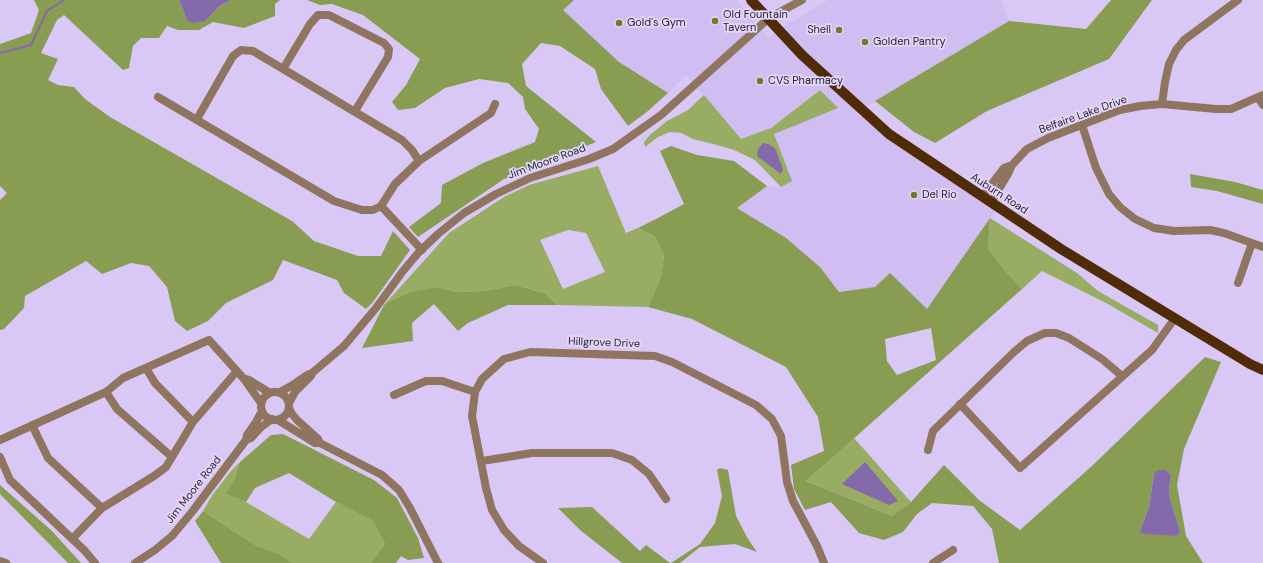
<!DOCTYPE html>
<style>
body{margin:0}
canvas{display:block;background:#d9c8f5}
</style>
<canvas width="1263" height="563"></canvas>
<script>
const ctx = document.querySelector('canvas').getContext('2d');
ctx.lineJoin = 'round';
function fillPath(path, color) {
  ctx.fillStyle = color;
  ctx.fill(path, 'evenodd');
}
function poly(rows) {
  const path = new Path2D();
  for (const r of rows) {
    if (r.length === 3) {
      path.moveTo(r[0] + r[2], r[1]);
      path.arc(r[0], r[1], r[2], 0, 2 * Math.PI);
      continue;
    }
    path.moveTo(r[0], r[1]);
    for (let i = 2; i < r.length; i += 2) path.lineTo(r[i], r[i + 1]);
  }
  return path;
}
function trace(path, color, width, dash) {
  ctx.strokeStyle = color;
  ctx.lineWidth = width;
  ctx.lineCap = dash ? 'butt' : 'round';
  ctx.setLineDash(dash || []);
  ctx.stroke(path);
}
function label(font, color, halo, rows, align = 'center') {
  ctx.font = font + ' "DM Sans",sans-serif';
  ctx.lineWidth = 3.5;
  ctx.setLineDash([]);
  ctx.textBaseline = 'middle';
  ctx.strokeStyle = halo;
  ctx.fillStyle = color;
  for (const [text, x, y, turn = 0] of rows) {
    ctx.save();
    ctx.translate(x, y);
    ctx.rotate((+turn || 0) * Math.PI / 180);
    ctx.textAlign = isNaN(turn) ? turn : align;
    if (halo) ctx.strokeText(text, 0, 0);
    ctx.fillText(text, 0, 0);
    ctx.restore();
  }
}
const built = poly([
 [574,0,736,0,768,38,794,20,828,0,1001,0,1009,21,862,109,997,208,927,309,875,287,839,292,820,267,786,238,737,208,767,186,780,187,774,134,837,108,819,90,771,128,741,139,686,75,668,93,619,62,562,9]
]);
const green = poly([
 [820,90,838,108,774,134,792,181,781,187,755,160,734,150,717,145,693,139,681,133,670,132,658,137,645,147,644,142,650,135,667,121,688,110,704,95,741,139,771,128],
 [598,166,626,233,638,228,655,237,664,255,661,277,648,307,557,305,546,294,516,285,485,291,456,292,438,287,384,305,449,233,504,197,529,185],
 [568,230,586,233,605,272,563,289,540,240],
 [990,218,1077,273,1098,291,1158,325,1158,333,1106,303,1042,271,1022,289,1006,272,988,248],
 [854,438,911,502,892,516,806,481],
 [240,462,234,480,227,494,246,502,309,539,336,502,373,521,385,544,371,563,293,563,279,554,257,546,203,511,213,494,231,471]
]);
const forest = poly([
 [34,0,179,0,187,20,205,21,221,5,231,0,280,0,275,4,275,16,244,28,213,22,199,30,178,30,167,26,159,38,141,38,133,46,129,68,123,70,64,15,57,20,41,53,58,59,48,80,58,85,74,87,85,99,110,117,292,221,314,241,358,256,381,256,393,231,410,250,373,302,366,309,344,293,337,280,283,260,273,280,226,303,208,321,187,331,175,321,167,287,149,266,131,263,102,274,86,261,25,296,24,308,4,329,0,330,0,200,7,193,0,186,0,44,31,33,39,10],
 [307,0,574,0,563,10,619,62,668,93,648,111,628,126,601,89,595,69,560,46,541,43,522,64,526,86,596,142,504,179,418,237,409,227,441,203,442,185,483,163,535,142,539,129,525,109,523,97,508,83,479,79,445,88,415,108,398,110,392,102,406,85,420,59,363,15,332,4,320,5],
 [1111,0,1152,0,1109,59,987,111,935,143,914,132,875,101,1009,21,1086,29],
 [671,146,697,155,734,161,767,186,737,208,786,238,820,267,839,292,875,287,890,273,927,309,990,218,988,248,1006,272,1022,289,806,481,892,516,911,502,944,465,979,500,1020,530,1093,465,1205,357,1221,362,1184,449,1177,485,1186,536,1203,563,999,563,992,529,973,506,932,503,917,514,903,532,884,540,859,533,831,502,805,510,794,489,791,465,824,451,818,417,786,367,692,319,648,307,661,277,664,255,655,237,638,228,658,218,684,204,660,151],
 [931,328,936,360,897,375,887,361,885,339],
 [1166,470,1171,475,1169,490,1171,502,1180,531,1176,536,1140,531,1149,507,1154,474],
 [1190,174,1235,182,1263,190,1263,204,1217,191,1191,187],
 [516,285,546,294,557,305,508,305,468,323,458,331,434,304,412,323,413,341,362,348,384,305,411,292,438,287,456,292,485,291],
 [283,434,374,480,397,498,418,538,424,558,408,560,401,556,396,563,371,563,385,544,373,521,336,502,289,473,255,488,246,502,226,494,234,480,240,462,271,435],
 [720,468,728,470,736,516,748,539,757,552,735,544,700,547,680,563,671,563,700,544,715,523,722,496,717,470],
 [0,485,52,531,81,563,68,563,0,494],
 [592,507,640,551,646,545,670,563,622,563,580,530,558,508],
 [203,511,257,546,279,554,293,563,221,563,195,521]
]);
const water = poly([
 [179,0,231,0,221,5,205,21,192,23,187,20],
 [763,143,768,144,775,148,783,169,781,174,757,156,758,149],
 [865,462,898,501,889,505,842,484],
 [1158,470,1166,470,1171,475,1169,490,1171,502,1180,531,1179,534,1176,536,1146,534,1141,533,1140,531,1149,507,1154,474]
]);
const stream = poly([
 [0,53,31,45,47,11,64,0]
]);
const minor = poly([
 [283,69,310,24,318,15,329,15,384,43,389,49,388,57,355,111],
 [158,97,334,201,362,210,373,210,381,206,395,184,419,161,491,113,495,104],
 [1258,98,1263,105],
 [1162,104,1165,82,1169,64,1176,50,1184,40,1238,0],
 [197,119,233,56,241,50,253,51,402,140,412,150,419,161],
 [1082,125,1096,168,1109,194,1120,207,1135,219,1154,228,1174,231,1210,230,1224,233,1263,247],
 [982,197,1004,168,1012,165,1027,149,1048,138,1120,110,1140,106,1162,104,1216,109,1231,109,1263,95],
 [991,202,1008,174,1012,165],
 [381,206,422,250],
 [1238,283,1252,243],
 [146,368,155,383,193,422],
 [245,379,249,380,270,393],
 [275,406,14],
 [106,392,117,409,172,457],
 [280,392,291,386,307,375,312,373,344,346,376,308,403,271,419,252,438,234,464,213,496,194,530,178,589,159,613,149,661,115,769,18,802,0],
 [394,395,426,381,442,381,475,392],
 [289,403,295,392,311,376],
 [960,404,1020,468,1152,350,1175,318],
 [289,408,292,414,297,420,318,439,320,443],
 [278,420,315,443,320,443,382,475,399,490,410,508,438,563],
 [32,425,48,458,102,508],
 [0,440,106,392,123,378,209,340,244,379,261,403],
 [246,440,247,435,256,422,262,411],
 [928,450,933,431,1014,352,1027,341,1045,333,1056,333,1069,338,1102,359,1122,376],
 [0,457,10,480,85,551,95,563],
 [482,461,532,453,612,453,632,460,649,474,666,499],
 [72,539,102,508,154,476,166,467,193,422,237,371],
 [0,561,6,563],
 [135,563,155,550,172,536,192,512,246,440,251,438,261,427,272,419],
 [543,563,519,546,504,530,492,510,486,488,472,416,475,392,482,379,504,359,530,352,655,356,672,362,756,405,772,419,781,436,787,482,793,501,817,546,824,563],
 [933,563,953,550]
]);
const major = poly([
 [751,0,802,55,889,134,1061,249,1250,364,1263,370]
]);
const markers = [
 [715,21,4,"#687c2c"],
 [619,23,4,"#687c2c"],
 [839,30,4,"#687c2c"],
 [865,42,4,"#687c2c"],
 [760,81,4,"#687c2c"],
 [914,195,4,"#687c2c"]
];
const poiNames = [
 ["Old Fountain",723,15],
 ["Tavern",723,28],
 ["Gold's Gym",627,23],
 ["Shell",831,30,"right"],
 ["Golden Pantry",873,42],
 ["CVS Pharmacy",768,81],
 ["Del Rio",922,195]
];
const streetNames = [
 ["Belfaire Lake Drive",1083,115,-20],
 ["Jim Moore Road",547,162,-20],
 ["Auburn Road",999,194,33],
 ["Hillgrove Drive",604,343,2],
 ["Jim Moore Road",194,490,-52]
];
fillPath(built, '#d0bdf1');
fillPath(green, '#98ac64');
fillPath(forest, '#889c52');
fillPath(water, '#8469ab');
trace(stream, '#8469ab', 2);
trace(minor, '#8f755f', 8);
trace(major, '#4f2c07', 10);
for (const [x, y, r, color] of markers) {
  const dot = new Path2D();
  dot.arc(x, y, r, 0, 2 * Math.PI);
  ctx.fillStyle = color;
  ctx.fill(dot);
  trace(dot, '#e4d7fc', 1.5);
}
label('11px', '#2a2334', '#e4d7fc', poiNames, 'left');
label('11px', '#2a2334', '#e4d7fc', streetNames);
</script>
